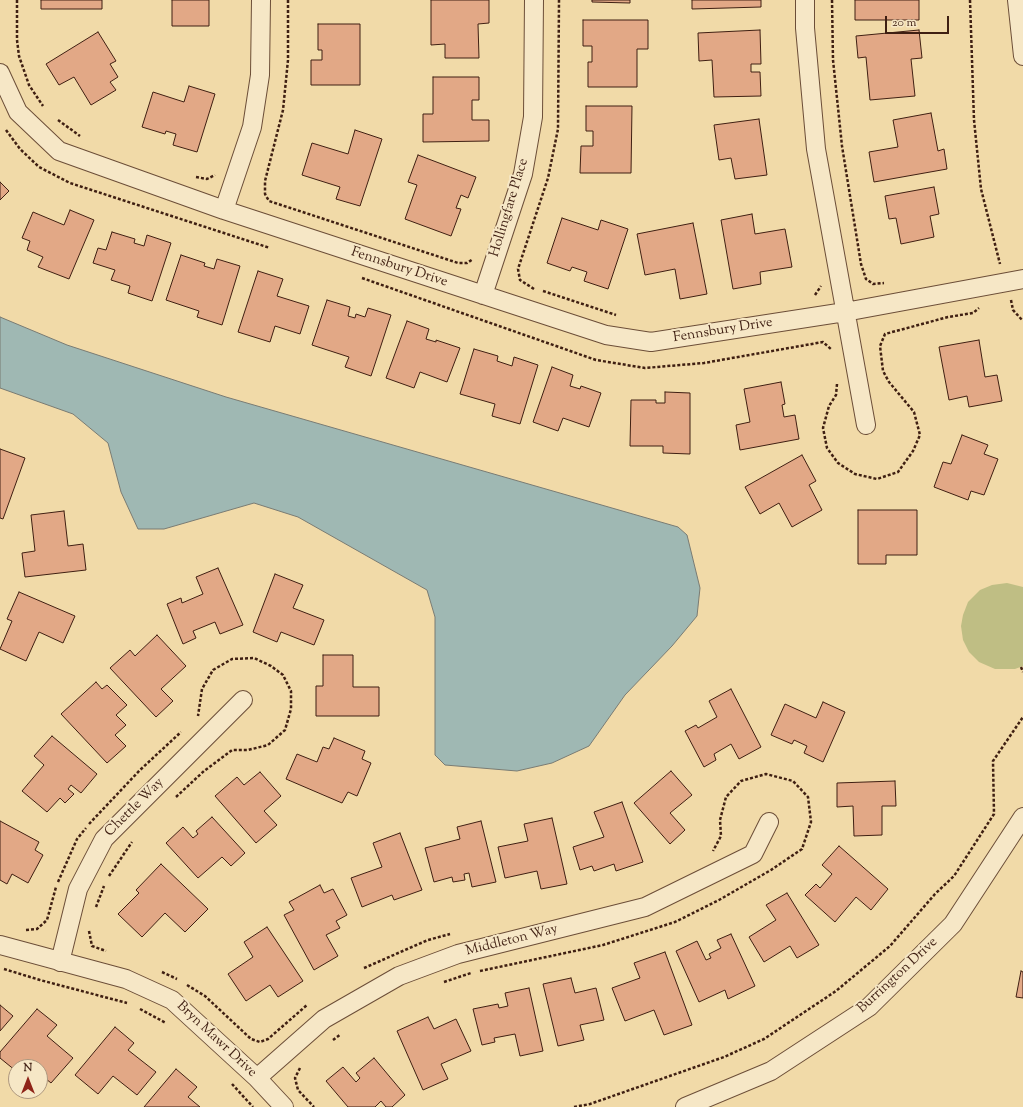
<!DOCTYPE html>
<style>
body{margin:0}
#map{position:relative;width:1023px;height:1107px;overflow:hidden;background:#f1daa8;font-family:"Sorts Mill Goudy",serif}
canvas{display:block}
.north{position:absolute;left:8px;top:1059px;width:40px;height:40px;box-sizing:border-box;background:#f6e7c6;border:1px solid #ad977e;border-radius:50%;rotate:0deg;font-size:11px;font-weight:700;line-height:16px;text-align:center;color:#3f1f12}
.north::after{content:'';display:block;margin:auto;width:14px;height:18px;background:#8f2418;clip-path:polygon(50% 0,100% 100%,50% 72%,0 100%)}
.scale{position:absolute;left:885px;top:16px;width:64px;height:18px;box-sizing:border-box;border:2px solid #3f1f12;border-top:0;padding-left:5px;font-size:12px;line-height:14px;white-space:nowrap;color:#3f1f12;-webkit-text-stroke:3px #f6e7c6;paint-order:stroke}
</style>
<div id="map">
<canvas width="1023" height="1107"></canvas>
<div class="north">N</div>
<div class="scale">20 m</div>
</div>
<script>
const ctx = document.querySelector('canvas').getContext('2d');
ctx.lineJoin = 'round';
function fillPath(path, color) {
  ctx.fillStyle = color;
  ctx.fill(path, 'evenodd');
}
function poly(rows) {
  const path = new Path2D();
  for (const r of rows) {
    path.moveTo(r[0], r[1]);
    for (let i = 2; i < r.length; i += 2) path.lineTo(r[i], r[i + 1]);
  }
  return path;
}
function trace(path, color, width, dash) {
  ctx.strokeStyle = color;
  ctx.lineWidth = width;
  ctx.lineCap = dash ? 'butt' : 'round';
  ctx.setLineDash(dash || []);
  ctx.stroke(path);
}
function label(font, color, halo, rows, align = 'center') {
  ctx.font = font + ' "Sorts Mill Goudy",serif';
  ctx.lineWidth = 4;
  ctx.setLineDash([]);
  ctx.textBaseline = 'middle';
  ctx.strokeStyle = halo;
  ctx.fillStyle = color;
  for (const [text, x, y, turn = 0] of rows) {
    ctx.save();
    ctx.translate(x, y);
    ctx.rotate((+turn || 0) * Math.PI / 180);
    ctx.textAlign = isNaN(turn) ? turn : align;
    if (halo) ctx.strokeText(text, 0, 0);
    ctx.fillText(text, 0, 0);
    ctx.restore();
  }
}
const green = poly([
 [1007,583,1023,587,1023,666,1015,669,995,669,979,662,969,652,963,640,961,626,963,615,968,602,980,590,992,585]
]);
const water = poly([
 [0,317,67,345,226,397,678,527,687,535,700,588,697,616,672,646,625,695,589,746,552,763,517,771,445,765,435,755,435,617,427,590,298,517,254,503,164,529,138,529,121,492,108,443,73,414,0,388,0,317]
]);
const building = poly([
 [41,0,102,0,102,9,41,9,41,0],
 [172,0,209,0,209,26,172,26,172,0],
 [431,0,489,0,489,23,478,24,479,58,445,58,445,44,431,45,431,0],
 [592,0,630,0,630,3,592,2,592,0],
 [692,0,761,0,761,7,692,9,692,0],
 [855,0,919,0,919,20,855,20,855,0],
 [583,20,648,20,648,49,637,49,637,87,588,87,588,62,592,62,592,46,583,46,583,20],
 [318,24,360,24,360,85,311,85,311,60,322,60,322,50,318,50,318,24],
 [760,30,761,64,751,64,751,72,760,72,761,96,714,97,712,60,699,61,698,33,760,30],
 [919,30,922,58,911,59,915,96,870,100,866,57,858,58,856,36,919,30],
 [98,32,116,61,110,64,118,77,110,82,116,90,91,105,74,77,59,85,46,64,98,32],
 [433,77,479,77,479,100,472,100,472,120,489,120,489,141,423,142,423,114,433,114,433,77],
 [189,86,215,94,197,152,173,145,176,134,166,131,165,134,142,127,153,92,184,102,189,86],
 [586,106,632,106,631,173,580,173,581,146,593,146,593,131,586,131,586,106],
 [931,113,938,151,944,149,947,169,874,182,869,152,898,147,893,120,931,113],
 [759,119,767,175,735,179,731,158,719,160,714,125,759,119],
 [355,130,382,139,360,206,336,199,340,187,302,175,312,143,348,154,355,130],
 [418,155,476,177,468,198,461,195,456,208,461,209,451,236,405,219,417,185,408,182,418,155],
 [0,182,9,191,0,200,0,182],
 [934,187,939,214,930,216,934,237,901,244,896,218,889,219,885,196,934,187],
 [70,210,94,220,69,279,38,267,43,257,27,250,30,241,22,238,33,212,64,225,70,210],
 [752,214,755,234,785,229,792,267,760,272,761,284,733,289,721,220,752,214],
 [562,218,598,230,601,220,628,229,608,289,584,281,587,272,572,267,570,271,547,263,562,218],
 [693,223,707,294,680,299,675,269,645,275,637,234,693,223],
 [112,232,135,239,134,243,144,246,147,235,171,243,152,301,128,293,130,286,111,280,115,270,93,263,98,248,106,250,112,232],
 [181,255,205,263,204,266,214,269,217,259,240,266,222,325,197,317,199,311,166,300,181,255],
 [258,271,283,279,277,296,309,306,300,334,275,326,270,342,238,332,258,271],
 [327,300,350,307,348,316,355,318,356,314,365,317,368,308,391,315,371,376,345,367,349,357,312,345,327,300],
 [407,321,429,329,426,339,436,342,436,340,460,348,447,382,420,372,414,388,386,378,407,321],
 [979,340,985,377,997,375,1002,401,969,407,967,396,949,400,939,347,979,340],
 [474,349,498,356,497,361,512,366,514,357,538,365,520,424,492,416,495,404,460,394,474,349],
 [552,367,573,375,570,386,580,389,581,386,601,393,589,427,563,418,558,431,533,422,552,367],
 [781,382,785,404,782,405,784,417,795,415,799,439,740,450,736,425,750,422,744,389,781,382],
 [665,392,690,393,690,454,663,453,663,446,630,446,631,400,656,400,656,403,665,403,665,392],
 [962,435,988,445,984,454,998,459,984,495,971,491,968,500,934,487,943,462,951,464,962,435],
 [0,449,25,458,3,519,0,518,0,449],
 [802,455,816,481,809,485,822,510,792,527,779,503,760,514,745,487,802,455],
 [858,510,917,510,917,555,886,555,886,564,858,564,858,510],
 [64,511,68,546,83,544,86,570,25,577,22,553,35,551,31,515,64,511],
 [218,568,243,625,220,634,215,622,193,631,196,638,183,644,167,604,181,598,182,603,203,594,196,577,218,568],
 [275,574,303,585,293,608,324,620,314,645,281,632,277,642,253,632,275,574],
 [19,592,75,616,63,643,39,632,26,661,0,649,12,621,7,619,19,592],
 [157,635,186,666,161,689,173,701,156,717,110,668,130,650,135,656,157,635],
 [323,655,353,655,353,687,379,687,379,716,316,716,316,686,323,686,323,655],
 [96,682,102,689,107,685,127,705,116,715,126,725,115,735,126,746,107,763,61,714,96,682],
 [731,689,761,747,739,759,731,744,714,754,716,760,704,767,685,731,696,725,698,728,717,717,709,701,731,689],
 [823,702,845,712,823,762,804,753,807,746,794,740,792,744,771,735,785,704,816,718,823,702],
 [52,736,97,774,81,793,71,785,68,789,74,794,65,803,60,798,47,812,22,791,44,765,34,756,52,736],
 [334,738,365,751,362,759,371,763,357,796,348,792,342,803,286,779,297,754,317,762,323,747,329,749,334,738],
 [671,771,692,795,670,813,685,830,670,844,634,803,671,771],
 [260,772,281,796,264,811,277,825,256,843,215,796,237,777,244,785,260,772],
 [895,781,896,806,882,806,882,835,854,836,853,806,837,807,837,783,895,781],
 [622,802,643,862,616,871,614,864,594,871,592,866,580,870,573,847,604,837,594,812,622,802],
 [212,817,245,853,231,866,222,857,198,878,166,843,183,827,193,838,198,834,196,831,212,817],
 [552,818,567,884,541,889,537,871,505,878,498,847,528,841,524,824,552,818],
 [0,821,39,842,35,850,43,855,28,883,12,874,7,884,0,880,0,821],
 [481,821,496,882,472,887,469,873,464,874,465,880,453,882,452,877,434,882,425,848,460,839,457,827,481,821],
 [400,833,422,890,394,900,392,895,362,907,351,878,382,867,373,843,400,833],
 [839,846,888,889,871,910,856,897,835,922,805,895,816,884,820,888,832,874,822,865,839,846],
 [161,864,208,909,185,932,165,913,142,937,118,914,139,893,136,890,161,864],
 [320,885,324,893,333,889,347,915,336,921,340,928,326,935,338,956,314,970,284,915,294,910,289,902,320,885],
 [787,893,819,945,797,958,790,946,764,962,749,937,776,920,766,905,787,893],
 [267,927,303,981,278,997,270,985,246,1001,228,974,253,957,244,942,267,927],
 [731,934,755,986,728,999,725,990,699,1002,676,951,697,941,706,960,711,958,709,954,721,948,717,940,731,934],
 [665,952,692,1025,664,1035,654,1010,625,1021,612,988,640,978,634,963,665,952],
 [1021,971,1023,972,1023,998,1016,997,1021,971],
 [571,978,575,993,596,988,604,1020,580,1025,584,1040,558,1046,543,984,571,978],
 [529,988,543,1051,520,1056,515,1034,494,1038,495,1042,482,1045,473,1009,498,1004,499,1008,508,1006,505,993,529,988],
 [0,1005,13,1016,0,1031,0,1005],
 [37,1009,57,1025,47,1036,73,1058,51,1083,40,1074,40,1067,32,1067,25,1062,21,1067,16,1067,16,1071,0,1058,0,1052,37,1009],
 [428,1017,434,1029,456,1019,471,1051,441,1064,448,1079,423,1090,397,1031,428,1017],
 [115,1027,134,1043,128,1050,156,1072,137,1095,113,1076,98,1094,75,1075,115,1027],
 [374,1058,405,1095,392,1107,386,1107,381,1101,375,1107,348,1107,326,1081,343,1067,356,1082,360,1078,356,1073,374,1058],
 [176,1069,197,1087,188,1097,200,1107,144,1107,176,1069]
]);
const path = poly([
 [17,0,17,40,19,56,29,85,43,106],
 [288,0,288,60,283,110,265,181,265,194,269,201,458,263,467,263,473,259],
 [832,0,833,60,842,146,861,264,866,279,873,284,884,283],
 [970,0,974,120,981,189,1000,264],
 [58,120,80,136],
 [6,130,20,149,39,167,70,183,270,248],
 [196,177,207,179,215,175],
 [362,278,596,360,645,368,704,363,823,342,832,350],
 [534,289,520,280,518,269,548,178,558,129,559,0],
 [543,291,616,315],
 [815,295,821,286],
 [1011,300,1013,310,1023,321],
 [837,384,836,395,829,406,823,428,827,448,838,463,855,474,877,479,898,472,913,451,920,435,914,412,889,382,883,371,880,346,885,334,948,317,973,313,979,308],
 [1021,667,1023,672],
 [176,797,204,771,232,750,248,750,268,745,285,730,291,709,291,691,283,675,271,666,254,658,232,659,213,670,202,689,198,716],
 [89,824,140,770,181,732],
 [109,876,132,842],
 [58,882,77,839,86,828],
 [96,907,104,886],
 [26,930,37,929,47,920,56,887],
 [89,931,92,946,106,951],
 [364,968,428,940,450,934],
 [4,969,40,980,127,1003],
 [480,971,603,945,675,922,719,900,771,870,802,849,811,822,808,797,793,781,766,774,741,781,726,797,720,820,721,836,713,851],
 [162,972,177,979],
 [444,982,471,973],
 [187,985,205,996,251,1039,260,1042,268,1039,307,1005],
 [140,1009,166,1023],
 [333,1040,341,1034],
 [300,1068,295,1078,298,1090,314,1107],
 [232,1084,253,1107],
 [574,1107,590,1104,724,1057,764,1039,836,991,890,946,935,894,954,876,994,814,993,761,1023,717]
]);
const street = poly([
 [805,0,805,28,816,149,866,425],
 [1017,0,1023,56],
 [0,73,18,112,59,151,224,210,606,335,651,342,845,312,1023,279],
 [224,210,252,127,260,75,261,0],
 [483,295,523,174,533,117,534,0],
 [0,945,126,979,172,1000,257,1078,284,1107],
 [60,962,78,889,104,839,243,700],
 [257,1078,324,1019,399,976,458,954,645,907,753,854,769,822],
 [685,1107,771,1071,869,1007,953,924,1023,817]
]);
const streetNames = [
 ["Hollingfare Place",510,208,-73],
 ["Fennsbury Drive",399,268,18],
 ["Fennsbury Drive",723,331,-9],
 ["Chettle Way",135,808,-45],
 ["Middleton Way",512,941,-14],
 ["Burrington Drive",898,976,-43],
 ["Bryn Mawr Drive",216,1040,43]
];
fillPath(green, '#bfbe84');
fillPath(water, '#9fb8b3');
trace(water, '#797b73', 1);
fillPath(building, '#e2a886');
trace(building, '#3f1f12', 1);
trace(street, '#6c4e38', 20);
trace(path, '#3f1f12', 2.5, [3, 2]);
trace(street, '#f6e7c6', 18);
label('14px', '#3f1f12', '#f6e7c6', streetNames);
</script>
